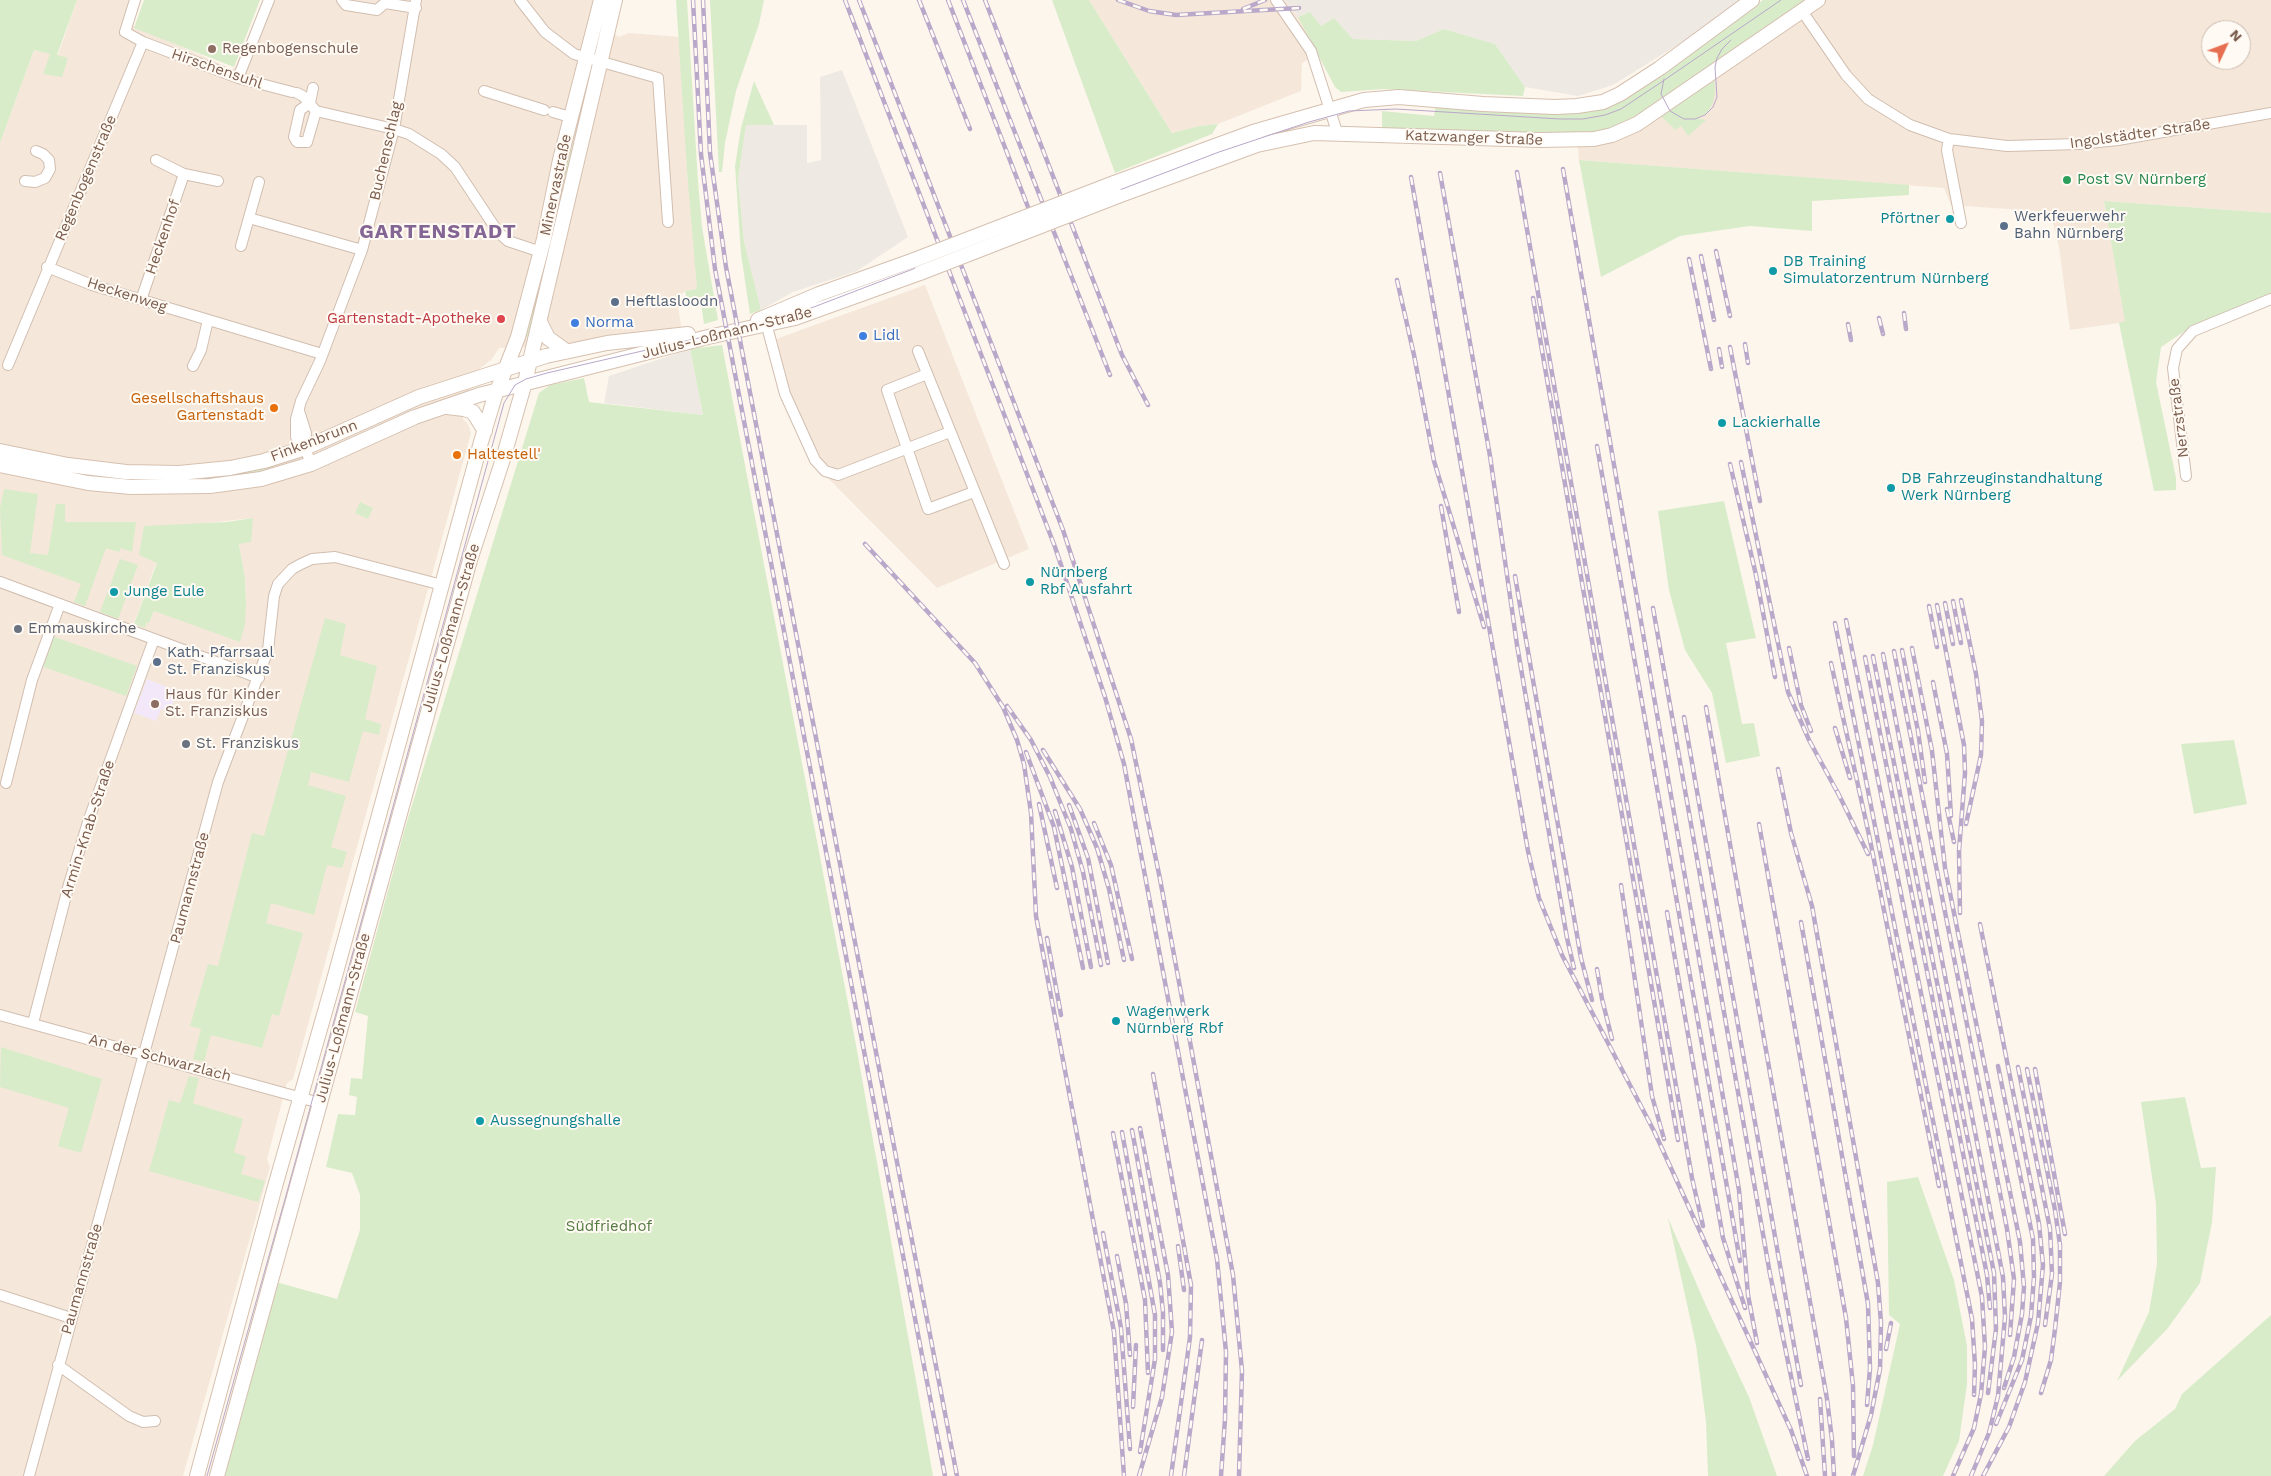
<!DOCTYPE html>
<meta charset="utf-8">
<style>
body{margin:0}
#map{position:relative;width:2271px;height:1476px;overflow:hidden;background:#fdf6ec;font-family:"Work Sans",sans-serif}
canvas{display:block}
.north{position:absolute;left:2201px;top:20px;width:50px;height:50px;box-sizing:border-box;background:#fffaf3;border:1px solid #cabbb1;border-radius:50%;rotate:47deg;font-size:14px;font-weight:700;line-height:20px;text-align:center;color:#7a5c4d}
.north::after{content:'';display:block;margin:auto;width:18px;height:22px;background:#e76f51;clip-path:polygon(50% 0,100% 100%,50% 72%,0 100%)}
</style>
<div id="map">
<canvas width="2271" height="1476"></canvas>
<div class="north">N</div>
</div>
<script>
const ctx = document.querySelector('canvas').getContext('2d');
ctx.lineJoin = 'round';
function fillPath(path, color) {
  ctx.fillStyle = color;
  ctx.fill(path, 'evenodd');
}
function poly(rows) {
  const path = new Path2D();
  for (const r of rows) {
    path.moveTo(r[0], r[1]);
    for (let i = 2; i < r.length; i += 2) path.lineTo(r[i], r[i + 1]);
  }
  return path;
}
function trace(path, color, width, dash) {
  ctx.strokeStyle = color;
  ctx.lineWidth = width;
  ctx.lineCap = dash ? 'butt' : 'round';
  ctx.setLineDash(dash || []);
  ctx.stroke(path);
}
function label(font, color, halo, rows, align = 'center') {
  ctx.font = font + ' "Work Sans",sans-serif';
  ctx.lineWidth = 4;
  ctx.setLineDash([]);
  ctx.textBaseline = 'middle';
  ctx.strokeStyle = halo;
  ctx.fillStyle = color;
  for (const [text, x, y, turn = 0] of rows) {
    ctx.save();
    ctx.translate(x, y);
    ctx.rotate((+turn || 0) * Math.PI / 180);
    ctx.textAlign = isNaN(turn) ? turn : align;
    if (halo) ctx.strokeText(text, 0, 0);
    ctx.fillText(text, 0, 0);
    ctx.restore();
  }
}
const residential = poly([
 [77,0,141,0,132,25,232,69,235,67,263,0,609,0,603,27,619,37,629,33,680,37,687,171,693,223,697,289,685,291,677,300,682,332,573,345,499,348,492,359,473,374,463,419,468,424,471,433,293,1079,287,1083,267,1159,270,1167,183,1476,0,1476,0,143,34,50,58,55],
 [253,518,239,544,245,578,246,604,154,611,149,623,134,623,155,566,189,525],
 [1089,0,1285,0,1298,17,1319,53,1302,63,1301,91,1218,124,1199,126,1172,133],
 [1811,0,2271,0,2271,213,2104,201,2126,322,2070,330,2059,247,2050,212,1951,205,1944,188,1579,160,1577,137,1655,108,1675,129,1681,126,1688,135,1705,120,1696,118,1713,68],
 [2211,30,2241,30,2241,60,2211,60],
 [925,285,1029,549,937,588,813,463,789,415,765,343]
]);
const industrial = poly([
 [1285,0,1750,0,1613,85,1578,96,1525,87,1495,44,1444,29,1416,41,1353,39,1334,18,1321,26,1310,12,1298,17],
 [842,70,908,237,857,271,793,292,761,310,744,241,738,180,746,125,807,125,807,163,821,160,820,77],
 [690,349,703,415,604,403,609,376]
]);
const education = poly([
 [147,679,177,691,170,713,161,709,156,721,134,713]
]);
const green = poly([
 [0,0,77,0,57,55,68,58,62,77,43,74,50,54,34,50,0,143],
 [144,0,260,0,234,67,134,28],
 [676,0,687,0,698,182,702,227,718,320,704,324,700,297,687,299,685,291,697,289,687,171],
 [710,0,764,0,759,24,736,91,725,143,722,172,719,172],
 [1052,0,1089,0,1172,133,1199,126,1218,124,1212,134,1115,173],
 [1763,0,1811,0,1714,68,1715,91,1713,103,1707,113,1697,118,1706,120,1688,136,1681,126,1675,130,1654,109,1604,134,1382,132,1382,111,1434,116,1436,105,1587,109,1658,72],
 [1310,12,1321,26,1334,18,1353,39,1416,41,1444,29,1495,44,1525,87,1523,96,1383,89,1341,92,1335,87,1298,17],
 [754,81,774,125,746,125,738,180,744,241,761,310,750,314,741,254,735,166,741,128],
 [576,123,566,182,530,338,524,336],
 [1579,160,1909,185,1909,195,1812,201,1812,231,1750,226,1680,236,1601,277],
 [2104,201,2271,213,2271,294,2185,331,2161,347,2156,382,2176,478,2176,490,2154,491,2119,323,2125,321],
 [722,345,856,1045,933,1476,223,1476,276,1282,337,1299,360,1230,360,1195,352,1173,326,1167,338,1114,355,1115,357,1097,349,1095,351,1078,362,1079,368,1016,355,1012,405,828,539,393,550,385,584,378,589,402,703,415,690,349],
 [0,456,70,471,273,463,275,470,206,482,108,480,0,460],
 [4,489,38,494,30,553,48,555,56,504,65,504,65,522,136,522,132,552,121,548,119,552,106,548,85,606,74,602,81,584,2,555,0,508],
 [1724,501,1756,638,1726,643,1742,724,1754,723,1760,756,1726,763,1712,693,1685,650,1669,590,1658,511],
 [360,502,373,508,368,519,355,513],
 [253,518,251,542,239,544,245,578,246,604,245,624,240,642,154,611,149,623,146,623,145,628,134,624,157,563,139,555,144,526,227,522],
 [120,559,138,565,118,619,100,612],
 [325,618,346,624,340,655,377,666,365,719,381,724,379,735,363,731,349,782,311,772,308,785,346,796,331,847,347,852,342,868,327,865,314,915,271,903,266,923,303,933,279,1016,272,1014,262,1048,211,1035,204,1062,193,1059,201,1029,190,1026,208,964,218,966,252,833,264,836],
 [52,636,137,666,126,696,41,666],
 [2234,740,2247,804,2194,814,2181,744],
 [1,1047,102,1079,81,1153,58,1146,69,1108,0,1087],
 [189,1076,199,1078,193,1103,243,1119,234,1152,246,1157,241,1174,265,1181,258,1202,149,1171,169,1100,180,1103],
 [2185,1097,2201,1168,2216,1167,2212,1222,2200,1283,2168,1328,2117,1381,2149,1312,2157,1264,2156,1204,2141,1102],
 [1918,1177,1954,1280,1967,1346,1967,1384,1959,1441,1943,1476,1863,1476,1873,1445,1900,1324,1889,1315,1887,1182],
 [1668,1218,1707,1308,1749,1397,1777,1476,1708,1476,1706,1422,1696,1345],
 [2271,1315,2271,1476,2104,1476,2135,1441,2175,1409,2182,1394]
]);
const street = poly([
 [342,0,346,5,377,10,385,3],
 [520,0,545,32,574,54,658,78,668,222],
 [1276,0,1311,51,1337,132],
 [385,3,416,8],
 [1802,11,1846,75,1868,99,1910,125,1949,139,2007,146,2079,144,2118,140,2271,113],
 [143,42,238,78,292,92],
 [238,78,269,0],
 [313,88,310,103,300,110,294,137,297,142,307,142,316,111],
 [484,91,544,110],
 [297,93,303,96,316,111,394,129,409,134,441,154,455,167,498,232,508,241,541,252],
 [553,112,570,117],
 [1949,139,1947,150,1961,223],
 [156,160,184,174,218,181],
 [25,181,35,182,45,178,50,169,49,160,43,154,36,151],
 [249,218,362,250],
 [241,246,259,182],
 [47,267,92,285,322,354],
 [141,300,184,174],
 [765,319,785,394,815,460,825,471,838,475,950,432],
 [918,351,1004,564],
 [8,365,143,42,125,32,135,0],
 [193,366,201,350,208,320],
 [927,374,887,390,928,509,974,492],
 [299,411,306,433,305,448,311,464],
 [305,448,296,437,296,419,301,401,320,361,362,250,394,129,416,0],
 [2186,476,2173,368,2177,349,2193,331,2271,299],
 [0,582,259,678],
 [6,783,32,680,60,604],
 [0,1015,320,1103],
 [33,1023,69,884,89,819,154,639],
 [0,1295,71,1318],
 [58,1365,129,1416,143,1422,155,1421],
 [29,1476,218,782,268,650,274,596,278,584,292,569,301,564,312,559,335,557,442,585]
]);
const secondary = poly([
 [1114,183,1253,132,1364,100,1399,97,1483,104,1555,107,1577,106,1603,102,1620,94,1660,68,1752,0],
 [1118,196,1257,145,1314,133,1540,140,1594,139,1612,135,1637,124,1818,0],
 [758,320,819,294,914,260],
 [540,322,548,338,566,351],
 [447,407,464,409,473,412,485,431],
 [0,451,68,465,126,472,179,473,230,468,264,461,305,448,419,397,546,356,607,343,688,334],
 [0,465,88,483,131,487,210,486,261,479,311,464,415,417,479,395,708,337,795,318,920,273],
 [197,1476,274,1190,332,987,481,442,495,396,518,337,544,239,560,160,601,0],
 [217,1476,470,560,503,459,525,382,615,0]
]);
const tram = poly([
 [1664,79,1661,94,1670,111,1684,119,1695,119,1705,115,1713,107,1717,97,1715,67,1717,58,1722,49,1731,40],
 [207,1476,285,1199,504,403,515,385,526,379,547,373,785,318,1219,152,1309,122,1349,111,1396,109,1560,119,1583,119,1605,115,1621,109,1663,81,1781,0]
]);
const rail = poly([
 [693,0,701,154,715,269,945,1476],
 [703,0,710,153,726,267,957,1476],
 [845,0,1055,547,1105,697,1124,764,1217,1259,1226,1352,1225,1419,1221,1476],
 [859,0,1063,530,1131,739,1160,879,1233,1275,1242,1371,1239,1476],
 [919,0,970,129],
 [948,0,1028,207],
 [963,0,1110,375],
 [985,0,1122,355,1148,405],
 [1118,0,1149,11,1176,15,1299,8],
 [1243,9,1265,0],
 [1563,169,1739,1190,1748,1295,1757,1343],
 [1517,172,1692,1178,1703,1226],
 [1440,173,1490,456,1517,645,1567,938,1574,968],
 [1411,177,1528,851,1539,898,1562,955,1654,1131,1791,1430,1807,1476],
 [1716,251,1730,316],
 [1701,256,1714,320],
 [1689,259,1711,369],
 [1397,280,1414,355,1434,461,1484,627],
 [1533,298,1678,1140],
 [1904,313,1906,329],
 [1879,318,1883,334],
 [1848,324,1851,340],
 [1745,344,1748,363],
 [1730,347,1760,501],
 [1719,349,1722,367],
 [1597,446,1740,1261],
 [1741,462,1788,692,1809,740,1840,797],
 [1730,464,1756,575,1775,677],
 [1441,506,1459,612],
 [865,544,975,663,1003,707,1017,740,1024,764,1031,813,1036,916,1114,1332,1124,1476],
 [1515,576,1581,958,1592,1000],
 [1961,600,1976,674,1982,721,1981,755,1966,824],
 [1953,601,1961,643],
 [1945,603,1953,644],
 [1937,605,1964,745,1965,773,1959,851,1960,913],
 [1929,606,1937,647],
 [1653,608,1770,1274,1808,1459],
 [1846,620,1982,1297,1985,1347,1981,1394,1974,1428,1953,1476],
 [1835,623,1972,1319,1975,1365,1974,1395],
 [1789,648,1801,705,1811,731],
 [1912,648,1932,751,1945,868,2020,1242,2024,1287,2022,1314,2014,1357,2004,1388],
 [1902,650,1918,731,1925,782],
 [1894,651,2007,1229,2014,1279,2010,1335],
 [1883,654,2003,1277,2005,1317,1998,1396,1989,1433,1971,1476],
 [1873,656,1994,1273,1996,1329,1988,1393],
 [1865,657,1987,1275,1990,1308],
 [1831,663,1869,835,1939,1186],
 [1933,682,1947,754,1951,816],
 [1007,706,1031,740,1050,777,1071,829,1083,872,1101,965],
 [1706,707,1827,1399,1832,1440,1834,1476],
 [1684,717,1801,1385],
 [1835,728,1850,778],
 [1043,750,1080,809,1097,848,1109,889,1124,960],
 [1026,752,1054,827,1083,968],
 [1778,769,1791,833,1812,906,1878,1283,1881,1323,1880,1369,1871,1415,1853,1476],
 [1837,791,1868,854],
 [1039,804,1057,888],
 [1069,805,1088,858,1108,963],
 [1947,809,1954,842],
 [1055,811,1072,867,1091,967],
 [1094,823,1111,865,1132,959],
 [1759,824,1846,1318,1853,1386,1854,1456],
 [1621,885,1652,1096,1664,1139],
 [1667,912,1723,1238,1745,1308],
 [1801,922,1868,1304,1870,1368,1867,1405],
 [1980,924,2039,1224,2043,1265,2038,1323,2025,1382,2009,1427,1983,1476],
 [1047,938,1061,1015],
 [1597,969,1602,999,1612,1039],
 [2018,1067,2050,1229,2052,1274,2045,1325],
 [2027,1069,2055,1210,2060,1245,2060,1282,2055,1329,2051,1360,2041,1393],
 [2035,1069,2065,1234],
 [1153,1074,1191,1285,1190,1337,1171,1476],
 [1132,1130,1160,1283,1163,1312,1163,1350],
 [1122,1132,1155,1315,1155,1359,1140,1452],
 [1113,1133,1145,1300,1148,1373],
 [1103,1233,1121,1328,1130,1449],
 [1178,1246,1184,1290],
 [1117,1256,1126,1304,1130,1355],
 [1886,1349,1891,1323],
 [1820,1399,1825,1476],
 [1133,1407,1136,1345],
 [1996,1424,2022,1360,2031,1316,2034,1277,2033,1239,1998,1066],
 [1139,1476,1162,1397,1172,1332,1168,1275,1140,1128],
 [1184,1476,1202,1340]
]);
const secondaryBridge = poly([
 [914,260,1114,183],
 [920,273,1118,196]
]);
const markers = [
 [212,49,5,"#8d6e63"],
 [2067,180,5,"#2e9e5b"],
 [1950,219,5,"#0f9aa8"],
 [2004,226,5,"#5c6f8a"],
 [1773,271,5,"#0f9aa8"],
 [615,302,5,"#5c6f8a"],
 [501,319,5,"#e0444e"],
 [575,323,5,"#3f7fe0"],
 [863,336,5,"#3f7fe0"],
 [274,408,5,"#e8710a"],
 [1722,423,5,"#0f9aa8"],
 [457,455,5,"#e8710a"],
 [1891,488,5,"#0f9aa8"],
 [1030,582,5,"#0f9aa8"],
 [114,592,5,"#0f9aa8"],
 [18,629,5,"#6b7280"],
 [157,662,5,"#5c6f8a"],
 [155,704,5,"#8d6e63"],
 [186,744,5,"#6b7280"],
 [1116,1021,5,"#0f9aa8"],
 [480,1121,5,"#0f9aa8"]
];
const educationNames = [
 ["Regenbogenschule",222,49],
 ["Haus für Kinder",165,695],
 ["St. Franziskus",165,712]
];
const streetNames = [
 ["Hirschensuhl",217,69,19],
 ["Ingolstädter Straße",2140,134,-8],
 ["Katzwanger Straße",1474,138,2],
 ["Buchenschlag",386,151,-77],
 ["Regenbogenstraße",86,178,-67],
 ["Minervastraße",556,185,-78],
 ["Heckenhof",163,237,-71],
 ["Heckenweg",127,295,18],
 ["Julius-Loßmann-Straße",727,333,-14],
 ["Nerzstraße",2179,418,-97],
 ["Finkenbrunn",314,441,-21],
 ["Julius-Loßmann-Straße",451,628,-74],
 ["Armin-Knab-Straße",88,829,-72],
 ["Paumannstraße",190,888,-75],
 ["Julius-Loßmann-Straße",343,1018,-75],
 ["An der Schwarzlach",160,1058,15],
 ["Paumannstraße",82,1279,-74]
];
const leisureNames = [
 ["Post SV Nürnberg",2077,180]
];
const serviceNames = [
 ["Werkfeuerwehr",2014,217],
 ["Bahn Nürnberg",2014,234],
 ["Heftlasloodn",625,302],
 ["Kath. Pfarrsaal",167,653],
 ["St. Franziskus",167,670]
];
const cultureNames = [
 ["Pförtner",1940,219,"right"],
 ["DB Training",1783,262],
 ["Simulatorzentrum Nürnberg",1783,279],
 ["Lackierhalle",1732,423],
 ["DB Fahrzeuginstandhaltung",1901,479],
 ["Werk Nürnberg",1901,496],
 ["Nürnberg",1040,573],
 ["Rbf Ausfahrt",1040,590],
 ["Junge Eule",124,592],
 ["Wagenwerk",1126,1012],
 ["Nürnberg Rbf",1126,1029],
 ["Aussegnungshalle",490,1121]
];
const healthNames = [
 ["Gartenstadt-Apotheke",491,319]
];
const shopNames = [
 ["Norma",585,323],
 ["Lidl",873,336]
];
const foodNames = [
 ["Gesellschaftshaus",264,399],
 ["Gartenstadt",264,416],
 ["Haltestell'",467,455,"left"]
];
const worshipNames = [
 ["Emmauskirche",28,629],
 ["St. Franziskus",196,744]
];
const parkNames = [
 ["Südfriedhof",609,1227]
];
const districtNames = [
 ["GARTENSTADT",438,232]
];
fillPath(residential, '#f5e8da');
fillPath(industrial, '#efe9e4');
fillPath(education, '#f3e8fa');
fillPath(green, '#d8ecc9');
trace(street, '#d1beb0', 12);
trace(secondary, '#d6c0b0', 16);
trace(street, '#fff', 10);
trace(secondary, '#fff', 14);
trace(tram, '#b9a8c9', 1);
trace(rail, '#b9a8c9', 4.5);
trace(rail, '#fffaf3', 2.5, [8]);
trace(secondaryBridge, '#d6c0b0', 16, []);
trace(secondaryBridge, '#fff', 14);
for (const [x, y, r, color] of markers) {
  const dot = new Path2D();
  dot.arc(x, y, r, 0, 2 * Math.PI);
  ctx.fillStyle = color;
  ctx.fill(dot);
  trace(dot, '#fffaf3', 2);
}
label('15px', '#785e54', '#fffaf3', educationNames, 'left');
label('15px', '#7a5c4d', '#fffaf3', streetNames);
label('15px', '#27864d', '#fffaf3', leisureNames, 'left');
label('15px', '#4e5e75', '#fffaf3', serviceNames, 'left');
label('15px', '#0d838f', '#fffaf3', cultureNames, 'left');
label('15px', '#be3a42', '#fffaf3', healthNames, 'right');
label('15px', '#366cbe', '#fffaf3', shopNames, 'left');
label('15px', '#c56008', '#fffaf3', foodNames, 'right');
label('15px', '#5b616d', '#fffaf3', worshipNames, 'left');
label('15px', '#537a41', '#fffaf3', parkNames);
ctx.letterSpacing = '1px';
label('bold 20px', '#846695', '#fffaf3', districtNames);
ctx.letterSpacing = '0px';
</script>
